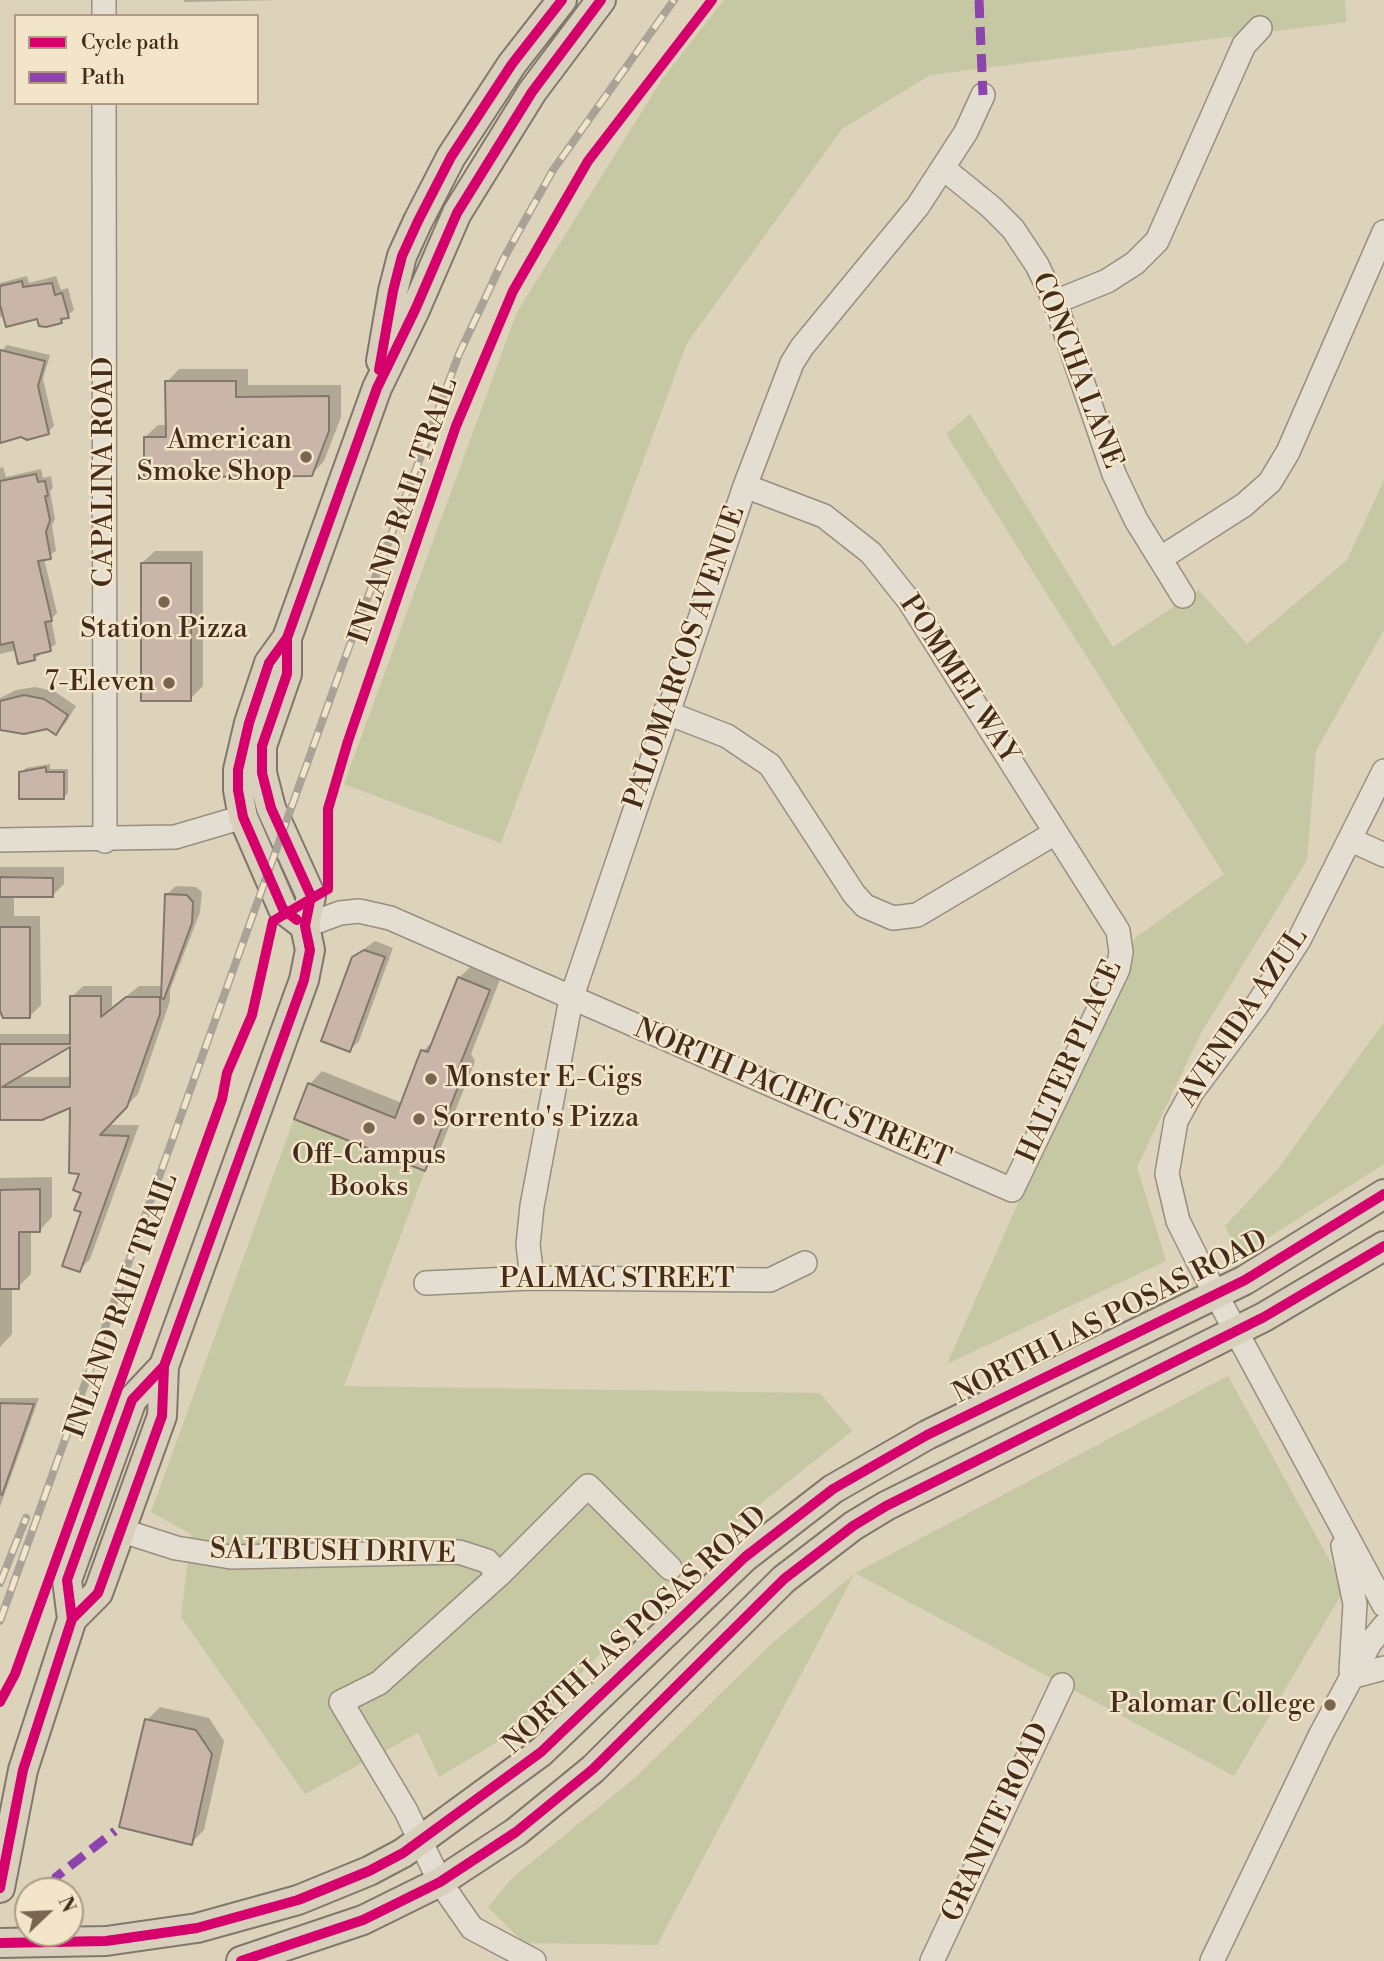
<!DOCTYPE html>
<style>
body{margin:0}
#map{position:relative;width:1384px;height:1961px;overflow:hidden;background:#ddd2ba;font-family:"Libre Bodoni",serif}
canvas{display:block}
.legend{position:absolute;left:14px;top:14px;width:245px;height:91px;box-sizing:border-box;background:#f2e5c9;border:2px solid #ad9b84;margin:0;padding:9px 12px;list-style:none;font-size:21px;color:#452b1c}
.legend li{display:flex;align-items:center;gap:14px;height:35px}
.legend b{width:35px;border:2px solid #ad9b84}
.north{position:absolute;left:14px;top:1877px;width:70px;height:70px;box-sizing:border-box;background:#f2e5c9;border:2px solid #ad9b84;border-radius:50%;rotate:67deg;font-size:19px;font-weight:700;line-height:28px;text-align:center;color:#452b1c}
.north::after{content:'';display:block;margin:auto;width:24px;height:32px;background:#7a6553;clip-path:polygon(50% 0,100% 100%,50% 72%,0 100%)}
</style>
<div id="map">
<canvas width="1384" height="1961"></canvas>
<ul class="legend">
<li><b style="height:9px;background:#d6006c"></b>Cycle path</li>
<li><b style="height:9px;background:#8e44ad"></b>Path</li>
</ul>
<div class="north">N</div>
</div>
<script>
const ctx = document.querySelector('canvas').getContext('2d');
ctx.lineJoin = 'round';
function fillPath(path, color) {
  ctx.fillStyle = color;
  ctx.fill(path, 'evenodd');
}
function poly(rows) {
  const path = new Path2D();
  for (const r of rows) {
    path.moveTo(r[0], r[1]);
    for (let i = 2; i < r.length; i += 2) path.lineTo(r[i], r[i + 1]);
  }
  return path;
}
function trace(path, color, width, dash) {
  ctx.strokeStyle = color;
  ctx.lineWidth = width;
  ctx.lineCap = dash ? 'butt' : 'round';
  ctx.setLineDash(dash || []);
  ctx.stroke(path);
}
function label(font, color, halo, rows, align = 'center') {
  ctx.font = font + ' "Libre Bodoni",serif';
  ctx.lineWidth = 5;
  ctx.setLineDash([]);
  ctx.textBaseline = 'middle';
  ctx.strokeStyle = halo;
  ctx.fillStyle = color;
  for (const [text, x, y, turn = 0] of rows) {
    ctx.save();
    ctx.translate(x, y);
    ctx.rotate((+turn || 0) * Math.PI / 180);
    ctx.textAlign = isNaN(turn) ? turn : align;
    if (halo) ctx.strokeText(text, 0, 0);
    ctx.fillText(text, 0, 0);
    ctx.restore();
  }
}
const green = poly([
 [724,0,1345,0,1346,22,930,75,842,129,687,343,501,843,344,784,517,312,663,78],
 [970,414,1113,647,1199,590,1247,644,1347,560,1384,480,1384,630,1316,751,1307,860,1201,1033,1137,1167,1166,1261,947,1364,1135,938,1224,874,946,434],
 [1384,1022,1384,1164,1239,1256,1225,1226,1278,1169],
 [294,1119,425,1171,344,1386,820,1393,852,1431,695,1556,539,1717,439,1777,418,1733,305,1794,181,1617,191,1534,151,1512],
 [1228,1376,1345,1588,1234,1776,855,1573,657,1945,524,1943,488,1907,512,1878,636,1777,769,1646,855,1573]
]);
const shadow = poly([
 [184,0,281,0,184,2],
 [27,276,29,283,56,276,61,290,68,288,74,310,61,321,11,315,0,317,0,283],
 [7,345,50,355,43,379,54,426,48,432,0,442,0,353],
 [179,369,248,369,248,385,341,385,341,417,324,461,312,474,145,437,158,425,167,425,167,382],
 [3,467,6,477,41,469,43,478,51,476,53,488,50,491,55,519,52,525,56,551,44,558,57,613,51,619,56,644,34,659,17,650,0,654,0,468],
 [155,551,203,551,203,686,190,699,142,563],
 [35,687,54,691,76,706,65,724,56,733,47,728,0,729,0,698,16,690],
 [50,764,50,769,68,769,68,793,64,797,21,773,26,768],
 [0,867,64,867,64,884,53,895,14,895,14,916,40,916,41,1005,30,1016,0,1009],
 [176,886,196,887,202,892,200,912,170,990,170,1001,138,1094,109,1125,139,1125,90,1259,79,1270,83,1192,72,1105,0,1118,0,1034,72,1034,72,997,83,986,112,986,112,1008,139,986,163,986,166,895],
 [72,1044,72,1077,17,1077],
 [375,941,393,948,359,1041,350,1050,353,957],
 [472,965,501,977,471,1054,475,1061,437,1157,425,1169,310,1084,322,1071,402,1103,423,1051,436,1038,459,978],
 [52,1177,52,1217,40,1230,31,1230,31,1274,18,1287,12,1287,12,1334,0,1347,0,1178],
 [0,1398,39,1398,0,1507],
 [160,1707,209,1718,224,1741,204,1830,191,1843,147,1720]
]);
const building = poly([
 [22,281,23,287,52,283,55,295,62,293,69,318,61,319,62,323,46,327,39,326,37,319,6,327,0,305,0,286,22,281],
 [0,350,45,361,38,386,49,434,27,440,21,437,0,443,0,350],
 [165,381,236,381,236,397,329,396,329,431,312,476,144,477,144,437,166,437,165,381],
 [36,474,38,482,45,481,48,496,45,496,50,520,46,532,51,559,38,561,52,621,45,622,51,651,34,655,35,660,18,664,13,642,0,645,0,481,36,474],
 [141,563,191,563,191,701,141,701,141,563],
 [24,695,44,699,68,715,56,735,47,729,24,734,0,730,0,701,24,695],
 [46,767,46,772,64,772,64,799,19,799,19,772,46,767],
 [0,877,53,878,53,897,0,897,0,877],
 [165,894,187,895,193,902,192,923,164,999,161,998,165,894],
 [0,927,30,927,30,1018,3,1018,0,1011,0,927],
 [364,950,385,957,350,1052,321,1041,352,957,364,950],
 [458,977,490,990,459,1067,463,1074,425,1171,294,1119,308,1083,395,1118,421,1050,428,1052,458,977],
 [70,996,101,996,101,1017,126,997,160,997,160,1014,127,1107,100,1135,129,1136,80,1272,62,1266,81,1212,74,1210,81,1193,73,1190,79,1174,69,1173,70,1108,42,1120,0,1120,0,1044,70,1044,70,996],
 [70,1047,70,1087,2,1087,70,1047],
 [40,1189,40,1232,19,1232,19,1289,0,1289,0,1190,40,1189],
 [0,1403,34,1404,2,1495,0,1494,0,1403],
 [145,1719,196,1730,212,1754,192,1845,119,1827,145,1719]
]);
const minor = poly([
 [104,0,104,16],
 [104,103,105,841],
 [943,168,991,207,1013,229,1037,265,1055,302,1114,474,1136,520,1183,596],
 [1055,302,1107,281,1135,263,1157,241,1244,45,1260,28],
 [1161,558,1244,505,1270,482,1288,452,1384,232],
 [665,712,727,736,770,765,854,894,865,906,893,918,917,915,1055,833],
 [1384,771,1299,940,1257,1005,1192,1092,1176,1121,1167,1174,1178,1221,1199,1263,1384,1605],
 [0,840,175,837,243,817],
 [1351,840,1384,855],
 [305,926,340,913,359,911,390,918,1012,1190,1118,969,1121,952,1118,931,910,602,871,553,824,516,745,486],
 [532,1278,528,1245,532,1206,571,999,745,486,792,363,802,347,918,206,966,132,983,95],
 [426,1283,532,1278,770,1280,805,1263],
 [120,1530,176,1548,231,1557,459,1552,487,1561,499,1575],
 [1343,1546,1355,1604,1351,1671],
 [1351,1677,1384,1668],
 [534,1961,472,1928,440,1882,406,1811,341,1702,379,1683,499,1575,588,1486,670,1568],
 [932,1961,1062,1685],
 [1212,1961,1320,1736,1370,1643,1384,1626]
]);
const major = poly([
 [381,361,393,291,402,256,418,221,451,157,512,64,562,0],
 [305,926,283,909,243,817,238,790,238,770,249,723,269,663,287,638,377,388,415,310,457,213,532,92,601,0],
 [72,1619,98,1593,162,1416,164,1366,304,980,310,950,305,926,311,896,271,808,262,773,262,746,287,674,287,638],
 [0,1888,23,1770,72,1619,67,1580,132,1400,164,1366],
 [0,1943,106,1941,197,1928,298,1900,369,1871,403,1853,541,1752,745,1557,833,1489,927,1435,1245,1280,1384,1194],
 [241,1961,363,1920,440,1882,516,1832,593,1769,784,1579,853,1526,886,1506,1264,1317,1384,1246]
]);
const rail = poly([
 [0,1583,26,1518],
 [0,1621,342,666,459,354,504,258,553,170,674,0]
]);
const quiet = poly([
 [979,0,983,95],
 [33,1891,33,1887,49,1890,55,1886,56,1877,115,1831]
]);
const cycleway = poly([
 [379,370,393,291,402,256,418,221,451,157,512,64,562,0],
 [297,920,283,909,243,817,238,790,238,770,249,723,269,663,287,638,377,388,415,310,457,213,532,92,601,0],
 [72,1619,98,1593,162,1416,164,1366,304,980,310,950,305,926,311,896,271,808,262,773,262,746,287,674,287,638],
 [0,1702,15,1674,222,1099,227,1073,252,1015,273,921,328,889,328,809,348,741,456,426,513,291,588,161,712,0],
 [0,1888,23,1770,72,1619,67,1580,132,1400,164,1366],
 [0,1943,106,1941,197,1928,298,1900,369,1871,403,1853,541,1752,745,1557,833,1489,927,1435,1245,1280,1384,1194],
 [241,1961,363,1920,440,1882,516,1832,593,1769,784,1579,853,1526,886,1506,1264,1317,1384,1246]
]);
const markers = [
 [306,457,7,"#7a6553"],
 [164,602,7,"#7a6553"],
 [169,683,7,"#7a6553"],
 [431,1079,7,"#7a6553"],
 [419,1119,7,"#7a6553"],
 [369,1128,7,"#7a6553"],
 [1330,1705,7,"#7a6553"]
];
const streetNames = [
 ["CONCHA LANE",1076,371,69],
 ["CAPALINA ROAD",105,472,-90],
 ["INLAND RAIL TRAIL",405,511,-71],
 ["PALOMARCOS AVENUE",686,658,-71],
 ["POMMEL WAY",958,680,57],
 ["AVENIDA AZUL",1244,1018,-56],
 ["HALTER PLACE",1071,1062,-66],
 ["NORTH PACIFIC STREET",792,1095,23],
 ["PALMAC STREET",617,1280],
 ["INLAND RAIL TRAIL",123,1306,-70],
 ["NORTH LAS POSAS ROAD",1111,1318,-27],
 ["SALTBUSH DRIVE",333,1553,1],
 ["NORTH LAS POSAS ROAD",636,1631,-43],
 ["GRANITE ROAD",997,1823,-65]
];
const poiNames = [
 ["American",292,441],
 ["Smoke Shop",292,473],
 ["Station Pizza",164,630,"center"],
 ["7-Eleven",155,683],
 ["Monster E-Cigs",445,1079,"left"],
 ["Sorrento's Pizza",433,1119,"left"],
 ["Off-Campus",369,1156,"center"],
 ["Books",369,1188,"center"],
 ["Palomar College",1316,1705]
];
fillPath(green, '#c5c8a2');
fillPath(shadow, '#0003');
fillPath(building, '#c9b6a9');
trace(building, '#82786a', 2);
trace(minor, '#988e7f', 26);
trace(major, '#82786a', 32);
trace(minor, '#e4ded2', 23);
trace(major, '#d8cfbd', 28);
trace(rail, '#a9a297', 8);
trace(rail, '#f2e5c9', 5, [16]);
trace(quiet, '#8e44ad', 9, [18, 9]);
trace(cycleway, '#d6006c', 10);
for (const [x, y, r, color] of markers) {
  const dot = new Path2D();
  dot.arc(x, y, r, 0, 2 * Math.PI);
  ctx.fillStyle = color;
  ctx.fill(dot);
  trace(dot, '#f2e5c9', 2.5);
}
label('28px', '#452b1c', '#f2e5c9', streetNames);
label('28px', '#452b1c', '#f2e5c9', poiNames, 'right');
</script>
